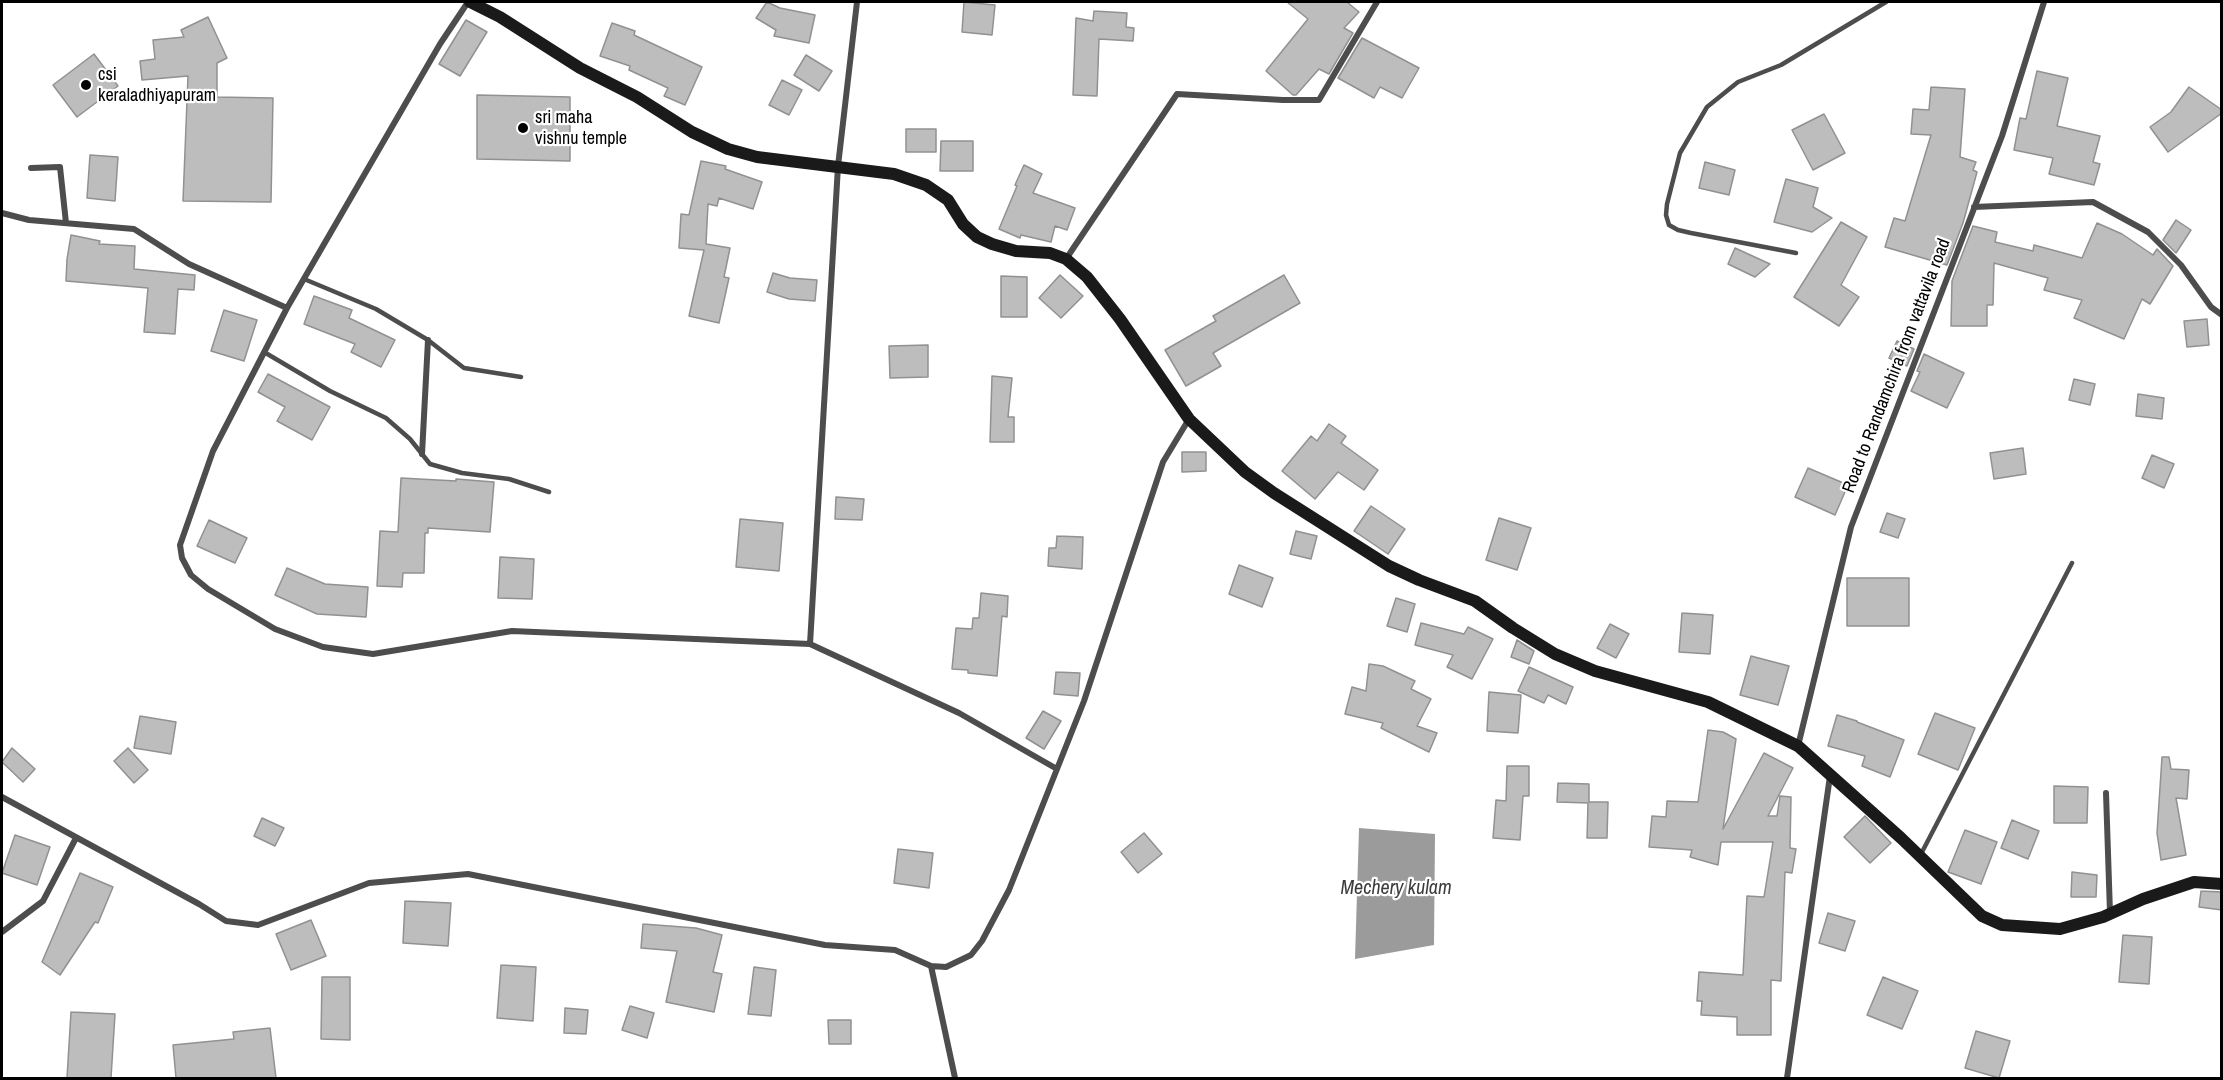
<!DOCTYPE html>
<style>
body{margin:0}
#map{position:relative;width:2223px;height:1080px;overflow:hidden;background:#fff;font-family:"Archivo Narrow",sans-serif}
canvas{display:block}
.frame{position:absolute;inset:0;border:3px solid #000;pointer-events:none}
</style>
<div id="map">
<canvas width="2223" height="1080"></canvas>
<div class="frame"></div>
</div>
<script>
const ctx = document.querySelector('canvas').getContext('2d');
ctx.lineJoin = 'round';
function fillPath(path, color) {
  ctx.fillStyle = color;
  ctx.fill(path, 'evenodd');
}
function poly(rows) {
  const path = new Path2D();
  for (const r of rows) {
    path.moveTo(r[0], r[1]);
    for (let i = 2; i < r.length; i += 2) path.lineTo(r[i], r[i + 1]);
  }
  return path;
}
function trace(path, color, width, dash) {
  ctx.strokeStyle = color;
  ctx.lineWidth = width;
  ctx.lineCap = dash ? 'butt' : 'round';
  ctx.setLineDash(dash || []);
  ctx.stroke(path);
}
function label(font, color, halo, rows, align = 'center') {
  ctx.font = font + ' "Archivo Narrow",sans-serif';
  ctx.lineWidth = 4.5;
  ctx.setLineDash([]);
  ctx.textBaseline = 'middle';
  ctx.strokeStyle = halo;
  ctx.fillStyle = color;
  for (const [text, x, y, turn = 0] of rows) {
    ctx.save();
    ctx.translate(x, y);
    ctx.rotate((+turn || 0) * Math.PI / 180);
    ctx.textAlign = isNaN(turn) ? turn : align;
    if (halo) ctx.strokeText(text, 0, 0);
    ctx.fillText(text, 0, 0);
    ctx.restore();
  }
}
const water = poly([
 [1359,828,1435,834,1434,945,1355,959]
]);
const building = poly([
 [767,2,780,8,815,15,809,43,774,36,776,30,756,18,767,2],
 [964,2,995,5,992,35,962,32,964,2],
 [1287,2,1347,2,1359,12,1344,28,1353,33,1329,74,1319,69,1296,95,1293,95,1266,71,1308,19,1287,2],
 [1094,11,1127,13,1126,27,1134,28,1133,41,1099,39,1097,96,1073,95,1076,18,1093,21,1094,11],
 [208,17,227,58,217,63,217,97,273,98,271,202,183,201,188,76,142,80,140,61,155,59,153,40,184,37,181,30,208,17],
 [466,20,487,32,460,76,439,64,466,20],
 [612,23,635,31,634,35,702,67,685,105,664,96,668,88,629,70,630,66,600,56,612,23],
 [1362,38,1419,68,1402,98,1380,87,1374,98,1338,78,1362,38],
 [94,54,118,86,77,117,53,85,94,54],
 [806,55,832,71,819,91,794,75,806,55],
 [2037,71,2068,78,2057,126,2100,136,2093,162,2100,164,2094,185,2049,174,2053,158,2014,150,2020,118,2026,119,2037,71],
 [782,80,802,90,789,115,769,105,782,80],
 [1931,87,1965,89,1960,157,1976,162,1973,170,1977,172,1963,223,1947,265,1885,247,1894,218,1905,221,1931,135,1911,134,1913,109,1929,110,1931,87],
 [2189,87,2222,110,2222,113,2168,152,2150,127,2171,112,2189,87],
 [477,95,570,97,570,161,477,159,477,95],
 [1824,114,1845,153,1813,170,1792,130,1824,114],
 [906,129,936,129,936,152,906,152,906,129],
 [941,141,973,141,973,171,940,171,941,141],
 [90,155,118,157,115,201,87,198,90,155],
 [701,161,726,166,725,169,762,182,753,209,719,198,717,206,708,204,706,244,730,248,724,277,729,278,719,323,689,316,704,250,679,248,681,214,689,215,701,161],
 [1705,162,1735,170,1729,195,1699,188,1705,162],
 [1024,165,1042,174,1033,193,1075,208,1067,230,1055,226,1051,242,1021,235,1020,238,999,229,1017,186,1015,185,1024,165],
 [1786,179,1818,188,1813,207,1832,218,1812,232,1774,222,1786,179],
 [2176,220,2191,230,2176,253,2163,240,2176,220],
 [1841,222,1867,237,1841,285,1859,297,1839,326,1794,297,1841,222],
 [2097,223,2122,234,2153,255,2157,249,2173,266,2150,304,2142,299,2124,339,2074,318,2082,300,2044,290,2048,278,1994,263,1993,305,1987,305,1987,326,1951,326,1952,281,1973,226,1997,232,1995,242,2033,251,2034,245,2082,258,2097,223],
 [71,235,100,241,99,244,135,246,134,269,195,275,194,290,178,289,175,334,144,332,148,288,66,281,67,259,71,235],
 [1735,248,1770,264,1755,277,1728,264,1735,248],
 [773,273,790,278,817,280,815,301,789,299,767,292,773,273],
 [1060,275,1083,296,1061,318,1039,298,1060,275],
 [1284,275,1300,303,1213,353,1221,366,1186,386,1165,350,1216,321,1213,316,1284,275],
 [1001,276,1027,277,1027,317,1001,317,1001,276],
 [314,296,352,310,349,318,395,340,381,367,351,352,355,344,304,324,314,296],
 [224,310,257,320,244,361,211,351,224,310],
 [2207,319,2209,345,2187,347,2184,321,2207,319],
 [1897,341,1914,349,1907,366,1889,358,1897,341],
 [928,345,928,377,890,378,889,346,928,345],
 [1924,354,1964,373,1947,408,1911,391,1920,372,1917,371,1924,354],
 [268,374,330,407,312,440,277,421,285,407,258,392,268,374],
 [992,376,1012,378,1008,417,1014,417,1014,442,990,442,992,376],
 [2074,379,2095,384,2090,405,2069,400,2074,379],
 [2138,394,2164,398,2162,419,2136,416,2138,394],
 [1329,424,1346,436,1341,443,1378,470,1364,490,1338,472,1315,499,1282,471,1311,436,1317,441,1329,424],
 [2023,448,2026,474,1994,479,1990,453,2023,448],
 [1182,452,1206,452,1206,471,1182,472,1182,452],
 [2152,455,2174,464,2164,488,2142,478,2152,455],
 [1808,468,1848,485,1835,515,1795,497,1808,468],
 [401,478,456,481,456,479,494,482,490,532,428,528,428,533,425,533,424,573,403,573,402,587,377,586,380,531,398,532,401,478],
 [836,497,864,499,862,520,835,519,836,497],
 [1371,506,1405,529,1388,554,1354,531,1371,506],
 [1887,513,1905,519,1898,538,1880,532,1887,513],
 [1499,518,1531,528,1517,570,1486,560,1499,518],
 [740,519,783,523,779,571,736,567,740,519],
 [209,520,247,538,235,563,197,546,209,520],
 [1296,531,1317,536,1311,559,1290,554,1296,531],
 [1057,536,1083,537,1082,569,1048,566,1049,548,1056,548,1057,536],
 [500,557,534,559,532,599,498,598,500,557],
 [1239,565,1273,578,1262,607,1229,594,1239,565],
 [287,568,325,584,368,587,366,617,317,614,275,595,287,568],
 [1847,578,1909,578,1909,626,1847,626,1847,578],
 [981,593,1008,596,1007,617,1002,616,997,676,968,673,968,670,952,669,956,628,972,629,973,618,979,618,981,593],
 [1396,598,1415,604,1407,632,1387,626,1396,598],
 [1682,613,1713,615,1710,654,1679,652,1682,613],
 [1421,623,1464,634,1468,627,1493,639,1472,679,1447,667,1453,655,1415,645,1421,623],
 [1610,624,1629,634,1616,658,1597,648,1610,624],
 [1517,640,1534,651,1529,664,1511,657,1517,640],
 [1751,656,1789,666,1778,705,1740,695,1751,656],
 [1369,664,1383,666,1415,681,1411,689,1431,699,1417,726,1437,733,1429,752,1381,728,1383,723,1345,714,1352,687,1366,691,1369,664],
 [1529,667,1573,687,1566,704,1548,695,1544,703,1518,691,1529,667],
 [1056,672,1080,673,1078,696,1054,694,1056,672],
 [1489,692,1521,695,1518,733,1487,731,1489,692],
 [1043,711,1061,721,1044,749,1026,738,1043,711],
 [1935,713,1975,728,1958,770,1918,754,1935,713],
 [1837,715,1857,721,1857,722,1904,740,1890,777,1862,766,1865,756,1828,746,1837,715],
 [140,716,176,722,171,754,134,748,140,716],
 [1708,730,1723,732,1736,739,1723,829,1764,753,1793,768,1768,816,1777,816,1780,796,1791,797,1790,848,1796,849,1792,873,1785,872,1781,981,1771,980,1771,1035,1737,1035,1737,1017,1701,1015,1702,1001,1697,1001,1699,972,1743,975,1747,896,1764,897,1773,842,1721,842,1718,865,1690,857,1692,850,1649,847,1652,816,1666,817,1667,801,1698,802,1708,730],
 [12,748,35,769,23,782,2,762,12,748],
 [128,748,148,770,134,783,114,761,128,748],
 [2162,757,2169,757,2171,769,2189,770,2187,799,2176,798,2186,855,2161,860,2157,833,2162,757],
 [1507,766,1529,766,1529,796,1523,796,1520,840,1493,838,1496,800,1506,801,1507,766],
 [1558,783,1589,784,1589,802,1608,802,1607,838,1587,838,1588,803,1557,802,1558,783],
 [2054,786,2088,787,2087,823,2054,823,2054,786],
 [1865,816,1891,843,1870,863,1844,837,1865,816],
 [262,818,284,828,275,846,254,836,262,818],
 [2012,820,2039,831,2028,859,2001,848,2012,820],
 [1965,830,1997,842,1981,884,1948,872,1965,830],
 [1144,833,1162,854,1138,873,1121,852,1144,833],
 [15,835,50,847,37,885,2,873,15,835],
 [898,849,933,853,929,888,894,883,898,849],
 [2072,872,2097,875,2096,897,2071,897,2072,872],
 [80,873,113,887,98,923,95,922,60,975,42,962,80,873],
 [2201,891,2222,892,2222,910,2199,907,2201,891],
 [405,901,451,903,448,946,403,943,405,901],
 [1828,913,1855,921,1845,951,1819,943,1828,913],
 [311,920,326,956,291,970,276,934,311,920],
 [643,924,696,928,722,935,713,972,722,974,714,1012,666,1002,677,951,641,948,643,924],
 [2123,935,2152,937,2149,984,2119,982,2123,935],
 [501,965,536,967,533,1021,497,1018,501,965],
 [754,967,776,970,771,1016,748,1014,754,967],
 [322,977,350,977,350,1040,321,1039,322,977],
 [1883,977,1918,991,1902,1029,1867,1015,1883,977],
 [630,1006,654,1013,647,1038,622,1030,630,1006],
 [565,1008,588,1010,586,1034,564,1033,565,1008],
 [71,1012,115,1014,111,1078,67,1078,71,1012],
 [828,1020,851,1020,851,1044,829,1044,828,1020],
 [270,1028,276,1078,176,1078,173,1045,234,1039,233,1032,270,1028],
 [1976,1031,2010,1041,1999,1078,1965,1068,1976,1031]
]);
const lane = poly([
 [1796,253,1691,233,1678,230,1669,225,1666,215,1667,204,1680,153,1707,107,1738,82,1781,65,1886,2],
 [304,279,376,309,428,340,464,368,521,377],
 [264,352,330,391,386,418,410,439,430,464,462,473,509,479,549,492],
 [1921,854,2072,563]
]);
const street = poly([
 [468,2,440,44,287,308,213,451,180,545,182,558,191,575,208,589,275,629,323,647,373,654,512,631,810,644,959,713,1057,769],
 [31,168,60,167,66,223],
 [1974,207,2093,202,2148,232,2181,265,2211,307,2222,315],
 [2,213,29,220,134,229,189,264,287,308],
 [1066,259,1177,94,1283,100,1319,100,1377,2],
 [422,454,428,340],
 [810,644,838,166,857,2],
 [1798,746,1851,527,2002,136,2044,2],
 [2106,793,2110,913],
 [2,797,199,904,226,921,258,925,369,883,468,874,825,945,895,950,931,966,946,967,971,955,982,941,1009,890,1084,701,1163,462,1189,419],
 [2,932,43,901,76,838],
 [931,966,955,1078],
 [1787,1078,1830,776]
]);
const secondary = poly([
 [470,2,500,17,580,68,637,97,692,132,728,149,757,157,894,174,926,185,948,200,963,224,977,237,992,244,1016,251,1050,253,1066,259,1087,277,1120,319,1189,419,1245,472,1274,493,1389,566,1419,580,1475,601,1513,628,1555,654,1595,671,1708,702,1798,746,1901,838,1982,916,2002,925,2060,929,2103,917,2143,899,2194,882,2222,884]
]);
const markers = [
 [86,85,6,"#000"],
 [523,128,6,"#000"]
];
const poiNames = [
 ["csi",98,75],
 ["keraladhiyapuram",98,96],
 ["sri maha",535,118],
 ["vishnu temple",535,139]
];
const streetNames = [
 ["Road to Randamchira from vattavila road",1897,366,-69]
];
const waterNames = [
 ["Mechery kulam",1396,889]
];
fillPath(water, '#9b9b9b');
fillPath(building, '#bdbdbd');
trace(building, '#919191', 1.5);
trace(lane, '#4d4d4d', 4.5);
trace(street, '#4d4d4d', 6);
trace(secondary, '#1a1a1a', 12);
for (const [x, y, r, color] of markers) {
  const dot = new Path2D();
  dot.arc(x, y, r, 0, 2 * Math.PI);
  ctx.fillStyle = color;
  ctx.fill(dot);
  trace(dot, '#fff', 2);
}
label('18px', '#000', '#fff', poiNames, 'left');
label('18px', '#000', '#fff', streetNames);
label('italic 20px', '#3c3c3c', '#fff', waterNames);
</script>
